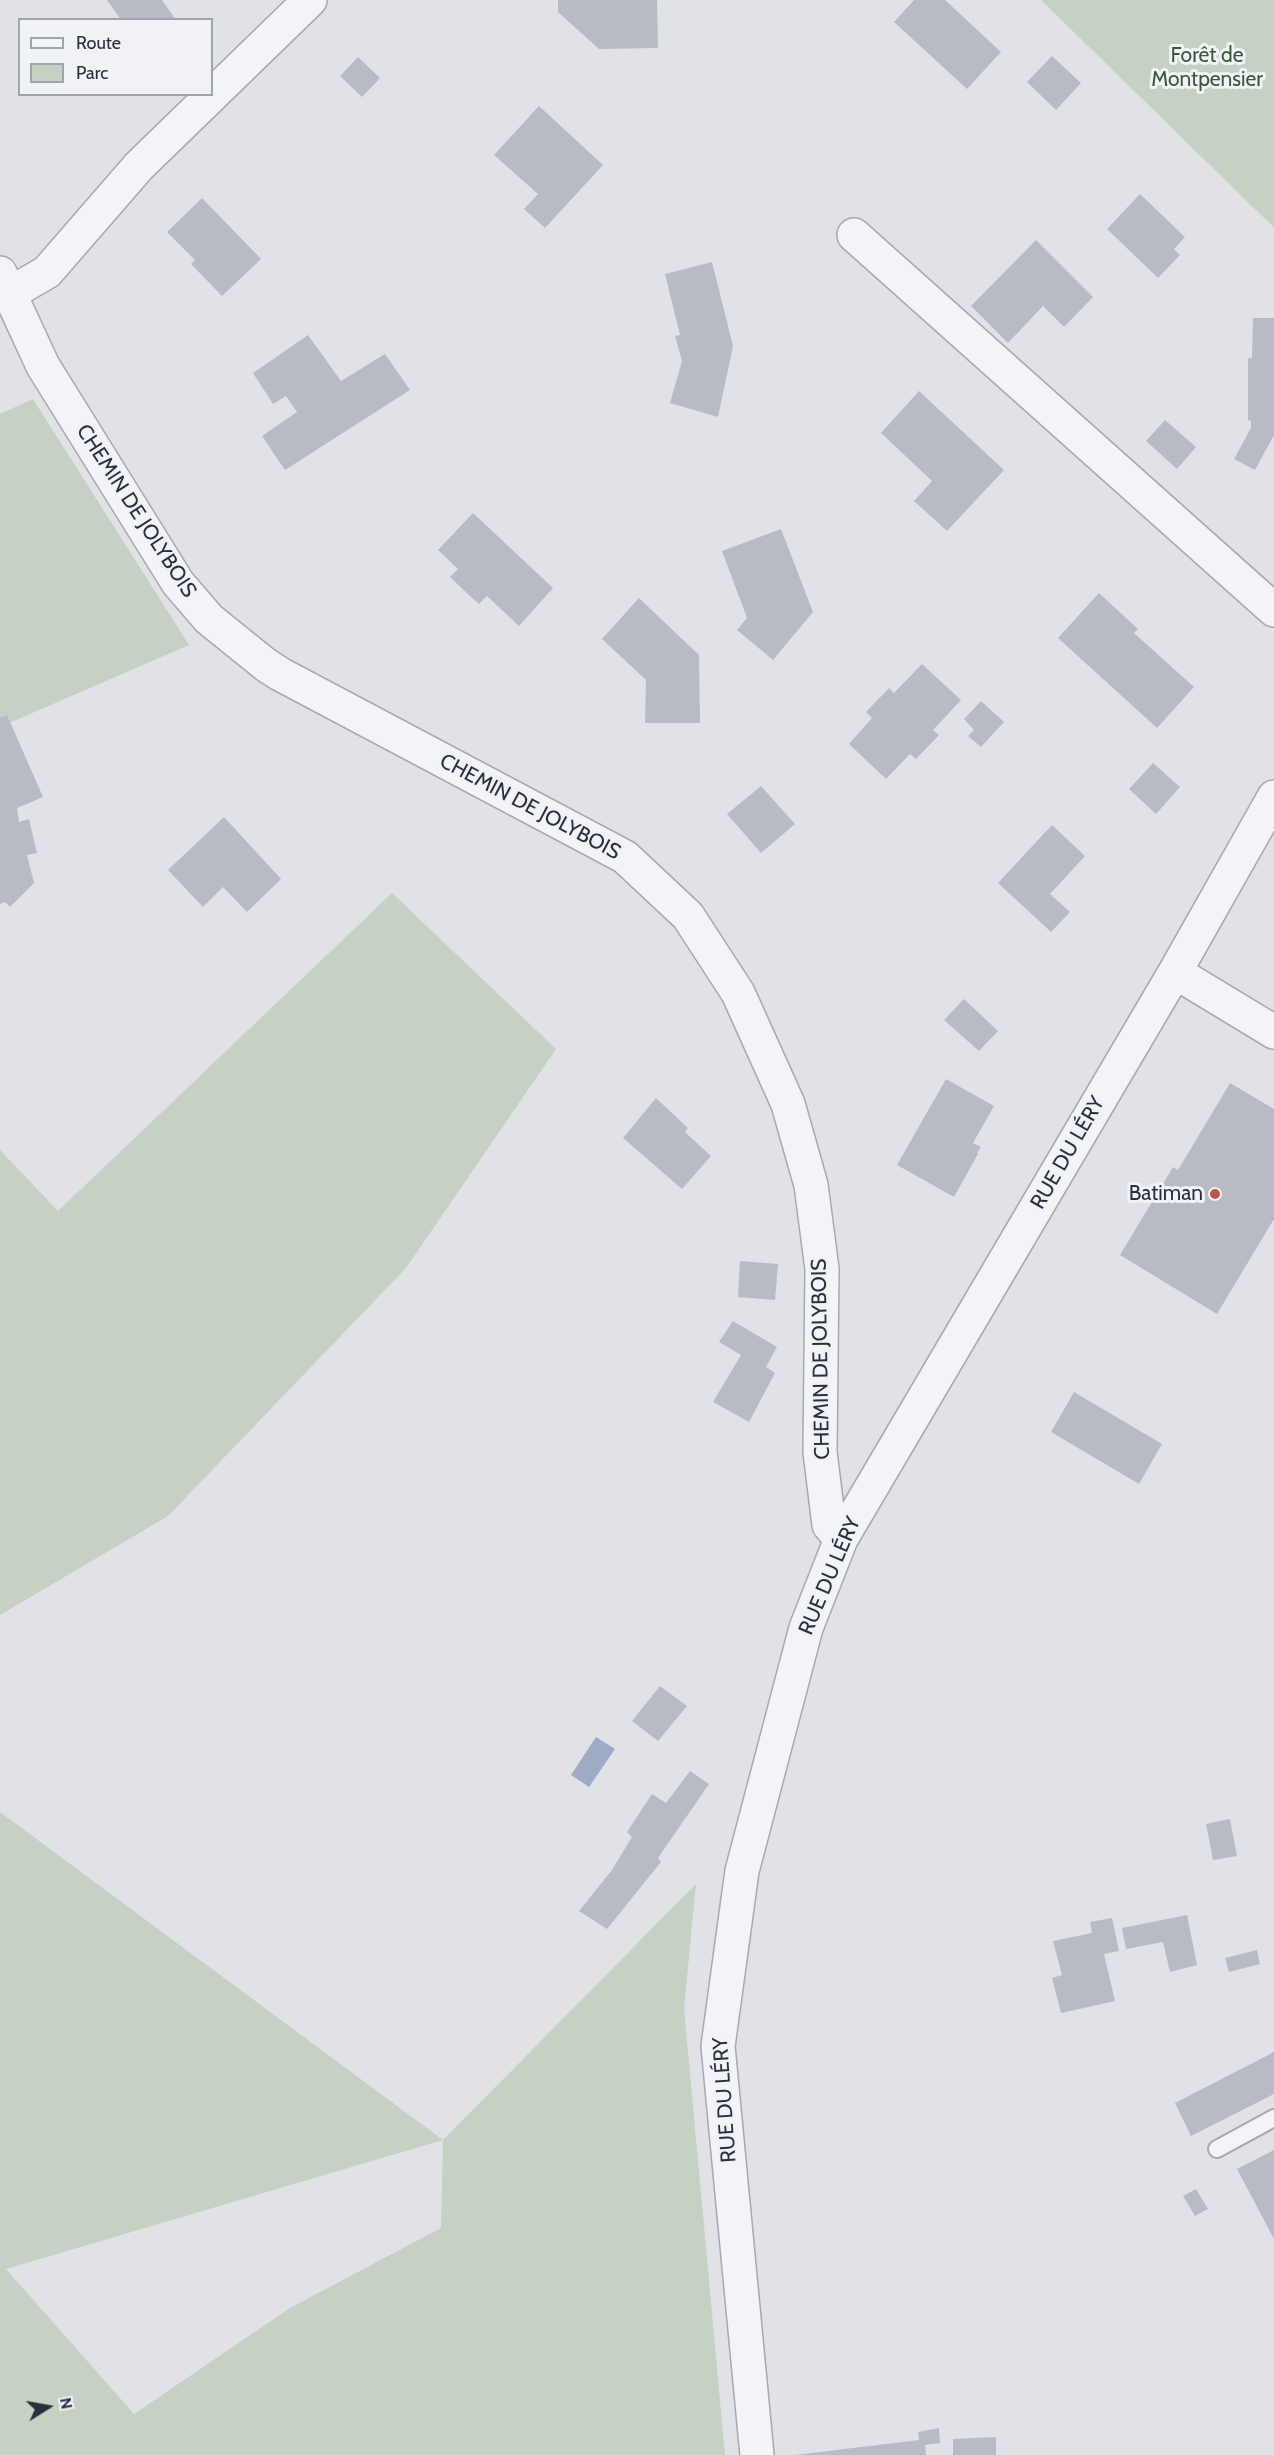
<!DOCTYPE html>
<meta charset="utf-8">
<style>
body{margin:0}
#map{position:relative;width:1274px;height:2455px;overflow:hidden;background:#e1e2e8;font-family:Cabin,sans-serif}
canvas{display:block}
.legend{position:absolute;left:18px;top:18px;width:195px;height:78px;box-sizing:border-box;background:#f0f2f6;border:2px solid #a1a4ac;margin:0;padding:8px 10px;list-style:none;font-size:18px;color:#2b2e3e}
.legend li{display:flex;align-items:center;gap:12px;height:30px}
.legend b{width:30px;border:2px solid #a1a4ac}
.north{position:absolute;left:18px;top:2377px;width:60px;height:60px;-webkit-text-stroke:4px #f0f2f6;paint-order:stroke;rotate:79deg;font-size:16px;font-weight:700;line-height:24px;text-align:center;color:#2b2e3e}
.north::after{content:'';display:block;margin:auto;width:21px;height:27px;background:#2b2e3e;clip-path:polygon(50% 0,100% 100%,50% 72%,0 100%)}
</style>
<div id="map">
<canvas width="1274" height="2455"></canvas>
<ul class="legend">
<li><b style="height:8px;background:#f3f4f7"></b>Route</li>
<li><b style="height:16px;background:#c4d1c3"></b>Parc</li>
</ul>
<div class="north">N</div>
</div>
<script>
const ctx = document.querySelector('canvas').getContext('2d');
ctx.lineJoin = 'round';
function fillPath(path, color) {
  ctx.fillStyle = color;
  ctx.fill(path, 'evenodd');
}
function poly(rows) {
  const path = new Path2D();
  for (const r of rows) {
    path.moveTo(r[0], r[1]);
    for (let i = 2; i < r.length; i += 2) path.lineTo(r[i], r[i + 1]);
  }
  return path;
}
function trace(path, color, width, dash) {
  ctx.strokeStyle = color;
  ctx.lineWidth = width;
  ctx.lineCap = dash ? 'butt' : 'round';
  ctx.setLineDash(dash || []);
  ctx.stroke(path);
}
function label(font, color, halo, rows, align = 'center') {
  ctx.font = font + ' Cabin,sans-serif';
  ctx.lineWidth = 6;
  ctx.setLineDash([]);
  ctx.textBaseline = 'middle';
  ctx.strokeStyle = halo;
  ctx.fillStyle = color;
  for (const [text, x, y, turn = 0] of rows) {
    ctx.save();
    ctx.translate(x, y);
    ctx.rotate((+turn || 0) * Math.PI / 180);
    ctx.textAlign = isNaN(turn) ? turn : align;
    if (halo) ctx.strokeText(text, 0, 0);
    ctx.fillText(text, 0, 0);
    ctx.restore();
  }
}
const green = poly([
 [1041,0,1274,0,1274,227,1261,215],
 [33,399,189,645,0,727,0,414],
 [392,893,556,1049,406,1268,168,1516,0,1615,0,1150,58,1211],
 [0,1812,443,2140,696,1884,684,2008,725,2455,0,2455],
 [443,2140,441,2228,290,2308,134,2414,6,2269]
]);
const water = poly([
 [596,1737,615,1749,589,1787,571,1775]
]);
const building = poly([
 [107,0,162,0,176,20,121,20],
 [558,0,657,0,658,48,599,49,558,12],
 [914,0,945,0,1001,52,967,89,894,22],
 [1052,56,1081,83,1056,110,1027,82],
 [358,57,380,78,362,97,340,76],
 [539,106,603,165,545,228,524,209,538,194,494,155],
 [1140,194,1185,237,1174,249,1180,255,1158,278,1107,229],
 [202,198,261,259,222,296,191,264,195,260,167,232],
 [1036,240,1093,297,1064,327,1043,306,1008,343,971,306],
 [712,262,733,346,718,417,670,403,682,361,675,336,680,335,665,274],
 [1253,318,1274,318,1274,435,1255,470,1234,459,1251,428,1251,421,1248,420,1248,358,1252,358],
 [308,335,341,381,385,354,410,390,285,470,262,436,297,412,286,396,273,404,253,373],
 [919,391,1004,470,947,531,914,501,932,481,881,433],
 [1165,420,1196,447,1177,469,1146,441],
 [473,513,553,588,519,626,487,596,479,604,470,596,450,577,458,569,438,550],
 [781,529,813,612,773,660,737,630,747,618,722,551],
 [1099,593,1138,629,1134,633,1194,687,1157,728,1058,638],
 [639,598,699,655,700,723,645,723,646,680,602,639],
 [922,664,961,700,933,730,939,735,916,759,910,754,886,779,849,744,872,718,866,712,889,688,894,693],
 [981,701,1004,722,981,747,968,736,974,730,964,719],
 [7,715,43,797,17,808,19,822,29,819,37,853,27,855,34,883,10,907,5,902,0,904,0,718],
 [1153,763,1180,787,1156,814,1129,789],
 [761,786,795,824,761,853,727,814],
 [224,817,281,879,247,912,223,887,203,907,168,870],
 [1052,825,1085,856,1050,894,1070,912,1051,932,998,883],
 [964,999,998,1031,979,1051,944,1020],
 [946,1079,994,1106,973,1143,981,1147,977,1153,978,1154,954,1197,897,1165],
 [1230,1083,1274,1109,1274,1219,1217,1314,1120,1255,1173,1167,1178,1170],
 [656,1098,688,1128,685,1132,711,1156,682,1189,623,1138],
 [740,1261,778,1264,775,1300,738,1297],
 [733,1321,777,1347,766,1367,775,1373,749,1422,713,1402,741,1355,719,1342],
 [1074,1392,1162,1444,1139,1484,1051,1432],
 [660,1686,687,1706,658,1741,632,1721],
 [690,1771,709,1784,658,1858,661,1862,607,1929,579,1911,612,1870,632,1837,627,1832,652,1794,666,1803],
 [1230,1819,1237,1856,1213,1860,1206,1824],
 [1187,1915,1197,1965,1170,1972,1163,1942,1126,1949,1122,1928],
 [1112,1918,1119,1951,1104,1954,1115,2001,1061,2013,1052,1978,1062,1975,1053,1941,1092,1933,1090,1922],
 [1257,1950,1260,1964,1229,1972,1225,1958],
 [1274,2052,1274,2094,1191,2136,1175,2103],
 [1274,2150,1274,2239,1237,2169],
 [1196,2189,1208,2209,1195,2216,1183,2196],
 [939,2428,940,2443,925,2445,926,2455,795,2455,919,2440,918,2432],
 [996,2437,996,2455,953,2455,953,2439]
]);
const lane = poly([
 [1217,2149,1274,2118]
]);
const street = poly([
 [854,235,1274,610],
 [0,273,43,366,178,583,209,619,266,665,280,674,625,857,688,916,738,993,788,1104,811,1185,822,1269,820,1452,829,1525,841,1539],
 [9,294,47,272,139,166,310,0],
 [1175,972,1274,1032],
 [757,2455,718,2046,742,1871,806,1628,841,1539,1175,972,1274,797]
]);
const markers = [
 [1215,1194,6,"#c15452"]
];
const parkNames = [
 ["Forêt de",1207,56],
 ["Montpensier",1207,80]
];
const streetNames = [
 ["CHEMIN DE JOLYBOIS",136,511,57],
 ["CHEMIN DE JOLYBOIS",530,807,28],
 ["RUE DU LÉRY",1068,1153,-60],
 ["CHEMIN DE JOLYBOIS",821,1359,-91],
 ["RUE DU LÉRY",830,1576,-67],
 ["RUE DU LÉRY",725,2100,-94]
];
const poiNames = [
 ["Batiman",1203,1194]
];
fillPath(green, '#c4d1c3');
fillPath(water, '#9fabc5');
fillPath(building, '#b8bbc4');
trace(lane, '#a7a8b2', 20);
trace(street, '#a7a8b2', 36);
trace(lane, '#f3f4f7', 16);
trace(street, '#f3f4f7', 33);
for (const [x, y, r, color] of markers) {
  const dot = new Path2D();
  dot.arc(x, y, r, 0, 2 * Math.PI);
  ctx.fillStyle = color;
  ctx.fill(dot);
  trace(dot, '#f0f2f6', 2);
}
label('21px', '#3a5839', '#f0f2f6', parkNames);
label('21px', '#2b2e3e', '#f0f2f6', streetNames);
label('21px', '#2b2e3e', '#f0f2f6', poiNames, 'right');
</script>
